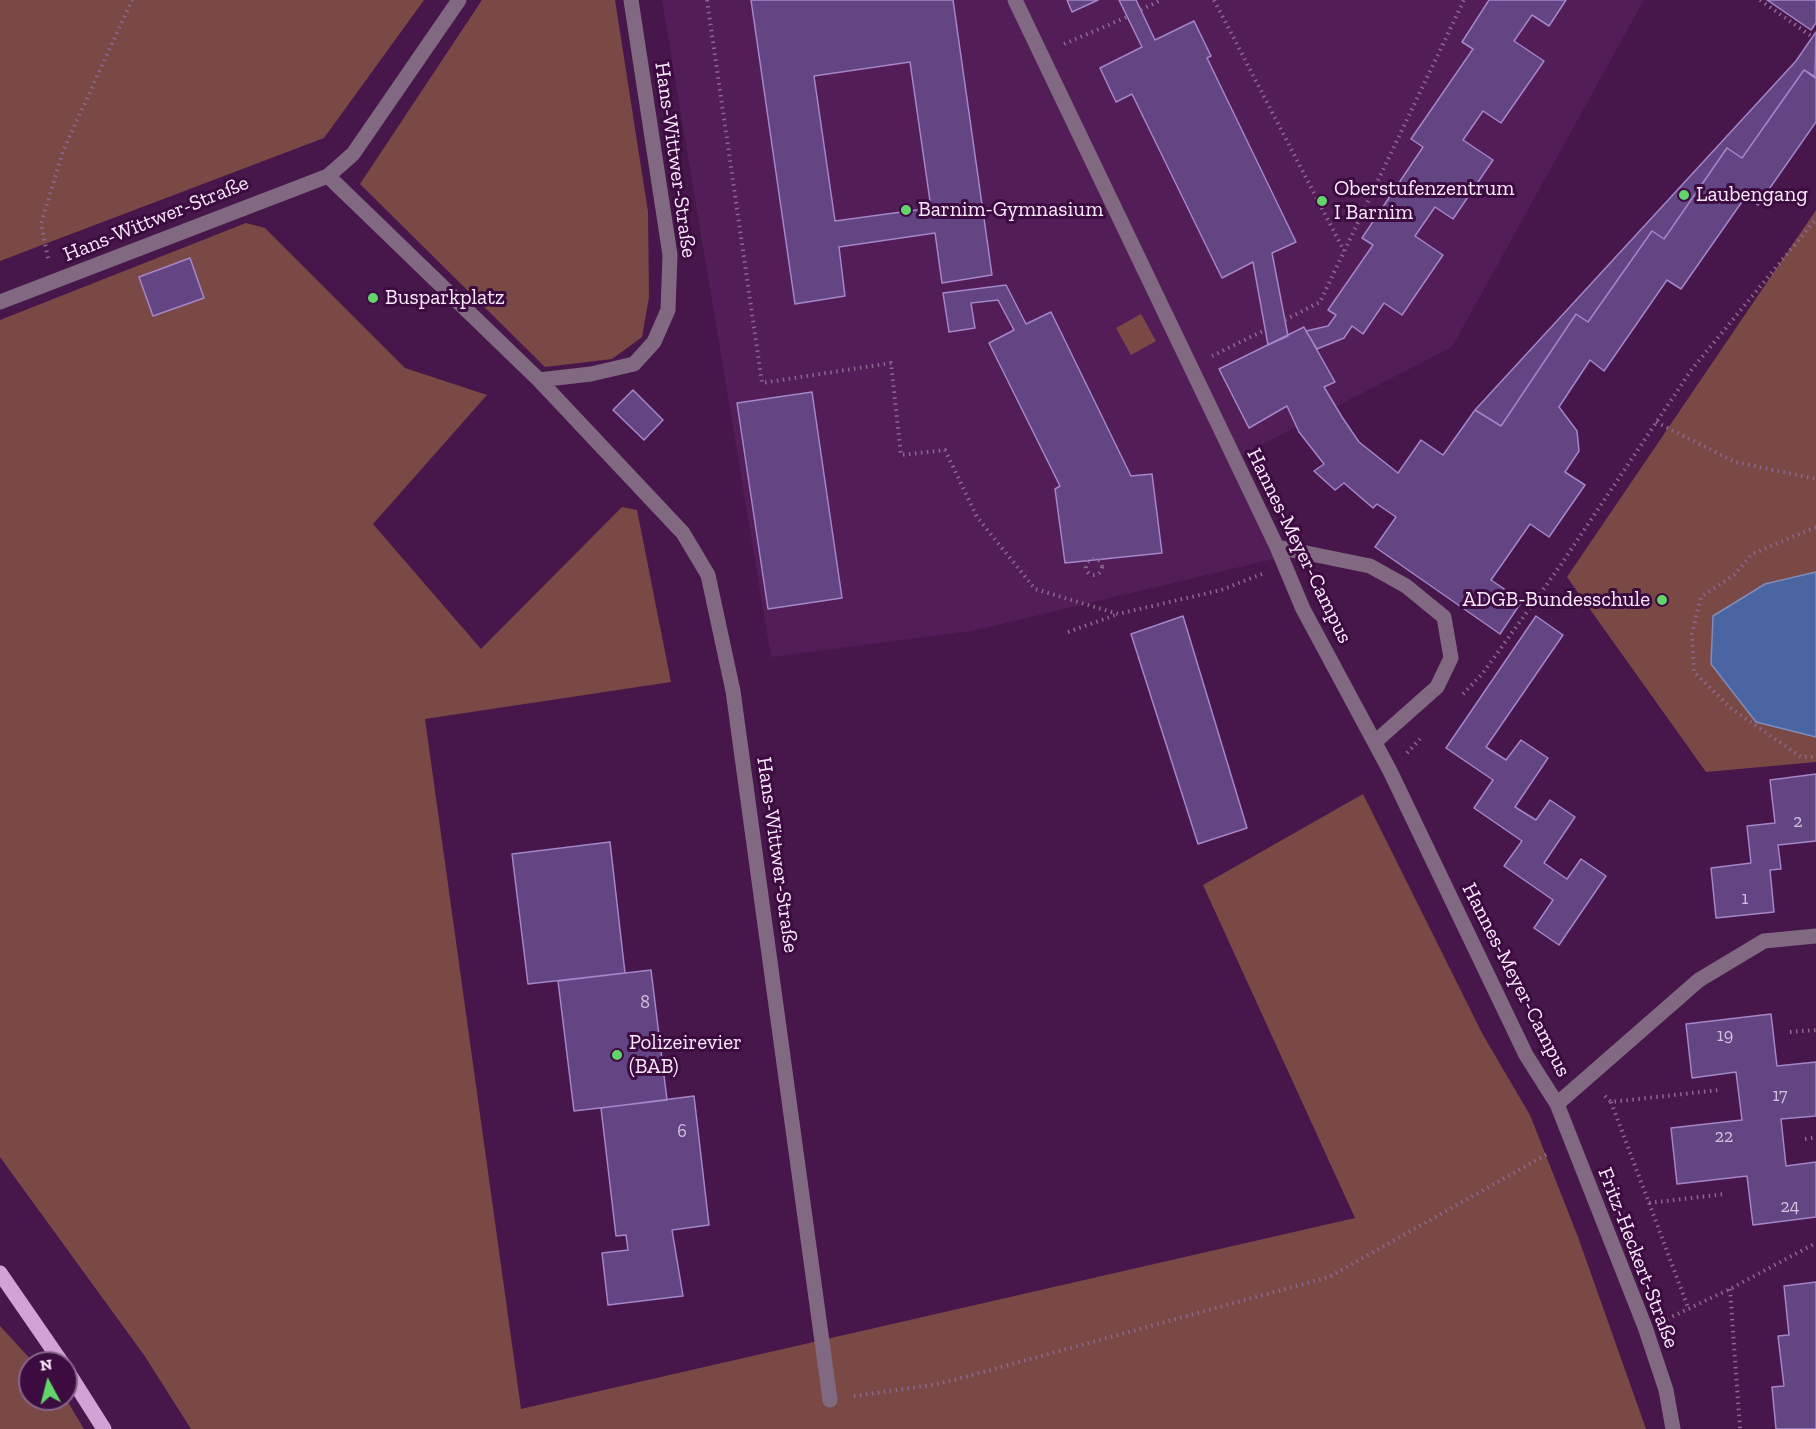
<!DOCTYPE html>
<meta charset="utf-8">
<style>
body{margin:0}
#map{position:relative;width:1816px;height:1429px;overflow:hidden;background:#47174b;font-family:"Zilla Slab",serif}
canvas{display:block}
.north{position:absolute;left:18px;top:1351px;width:60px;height:60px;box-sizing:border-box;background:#3c0c40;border:2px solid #88658b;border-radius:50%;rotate:353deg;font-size:16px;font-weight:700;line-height:24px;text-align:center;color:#fbeafc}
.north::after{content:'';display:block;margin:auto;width:21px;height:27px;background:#62d469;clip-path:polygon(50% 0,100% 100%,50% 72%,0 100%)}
</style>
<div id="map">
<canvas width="1816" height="1429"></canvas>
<div class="north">N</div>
</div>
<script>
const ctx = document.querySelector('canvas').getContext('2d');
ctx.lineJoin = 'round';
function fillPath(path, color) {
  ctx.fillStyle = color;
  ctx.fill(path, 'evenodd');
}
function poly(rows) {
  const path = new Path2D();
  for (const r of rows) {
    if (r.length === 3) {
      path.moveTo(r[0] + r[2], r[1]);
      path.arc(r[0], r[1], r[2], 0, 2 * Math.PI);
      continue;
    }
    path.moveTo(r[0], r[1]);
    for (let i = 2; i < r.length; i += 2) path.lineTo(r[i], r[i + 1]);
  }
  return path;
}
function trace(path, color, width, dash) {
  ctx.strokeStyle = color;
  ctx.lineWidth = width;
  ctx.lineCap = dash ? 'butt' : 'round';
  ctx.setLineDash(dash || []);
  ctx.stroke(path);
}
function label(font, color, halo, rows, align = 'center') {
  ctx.font = font + ' "Zilla Slab",serif';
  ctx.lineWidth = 6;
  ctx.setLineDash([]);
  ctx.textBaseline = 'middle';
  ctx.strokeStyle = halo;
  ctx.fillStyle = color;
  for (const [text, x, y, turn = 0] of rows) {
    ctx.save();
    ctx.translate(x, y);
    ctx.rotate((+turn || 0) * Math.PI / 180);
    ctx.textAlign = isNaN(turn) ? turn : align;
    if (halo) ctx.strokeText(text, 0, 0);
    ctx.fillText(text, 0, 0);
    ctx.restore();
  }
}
const built = poly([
 [662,0,1644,0,1452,347,1234,459,1290,555,972,631,771,657]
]);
const green = poly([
 [0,0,424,0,324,138,0,261],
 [482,0,615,0,648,212,649,297,642,337,612,359,545,367,360,184],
 [1816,210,1816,572,1765,584,1756,722,1816,737,1816,762,1706,772,1567,577],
 [246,223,265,228,405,368,487,395,373,524,481,649,622,507,637,510,671,682,425,719,521,1409,1355,1218,1203,885,1363,794,1483,1035,1530,1115,1578,1237,1646,1429,191,1429,144,1355,0,1157,0,320],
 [1141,314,1156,341,1131,355,1116,328],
 [0,1326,34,1363,30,1363,30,1399,66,1399,84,1429,0,1429]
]);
const water = poly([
 [1816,572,1816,737,1756,722,1711,664,1713,616,1765,584,1816,572]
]);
const building = poly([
 [751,0,953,0,992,275,942,283,935,233,839,247,845,296,795,304,751,0],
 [910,62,931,208,835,221,814,76,910,62],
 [1067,0,1098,0,1072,12,1067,0],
 [1119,0,1136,0,1155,40,1194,21,1211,56,1207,58,1296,242,1272,253,1288,336,1268,345,1253,262,1222,278,1132,94,1116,102,1100,68,1142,47,1119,0],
 [1489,0,1566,0,1549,26,1532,15,1514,41,1544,61,1501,123,1483,111,1463,140,1493,160,1453,219,1435,207,1415,236,1443,255,1402,315,1384,303,1363,334,1352,326,1344,338,1317,349,1306,331,1328,326,1336,315,1328,310,1373,245,1362,238,1423,147,1411,139,1473,49,1462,42,1489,0],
 [1767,0,1816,0,1816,23,1811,30,1767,0],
 [1816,32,1815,78,1804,70,1742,158,1727,148,1664,239,1652,231,1588,322,1576,314,1501,426,1475,410,1796,61,1816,32],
 [1804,70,1816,77,1816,122,1758,205,1746,196,1681,289,1667,280,1604,371,1590,360,1559,407,1577,431,1579,451,1565,472,1585,485,1549,537,1530,524,1491,580,1522,601,1500,634,1375,547,1396,517,1377,504,1373,508,1344,483,1335,490,1314,471,1324,464,1299,432,1287,406,1249,428,1219,369,1304,327,1335,382,1324,387,1342,417,1359,442,1398,473,1421,440,1443,455,1475,410,1501,426,1576,314,1588,322,1652,231,1664,239,1727,148,1742,158,1804,70],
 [190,258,204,298,153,316,139,277,190,258],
 [1006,285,1026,324,1051,312,1131,476,1152,474,1162,553,1065,563,1055,489,1060,486,989,343,1014,330,998,300,971,303,975,328,949,332,943,293,1006,285],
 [633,390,663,420,644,440,613,410,633,390],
 [812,392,842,598,768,609,737,403,812,392],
 [1183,616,1247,828,1198,844,1131,634,1183,616],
 [1536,616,1563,635,1486,747,1506,760,1521,740,1548,758,1515,807,1536,820,1550,800,1575,817,1544,863,1567,879,1581,859,1606,876,1559,945,1534,928,1553,900,1504,866,1522,841,1474,808,1493,780,1446,748,1536,616],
 [1816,774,1816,841,1778,845,1781,869,1770,870,1774,912,1716,918,1711,868,1751,863,1747,826,1775,823,1770,780,1816,774],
 [610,842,625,973,528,984,512,854,610,842],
 [651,970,667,1100,574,1111,558,981,651,970],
 [1771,1014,1777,1066,1816,1062,1816,1116,1781,1119,1786,1166,1816,1162,1816,1217,1753,1225,1747,1176,1677,1184,1671,1128,1742,1120,1736,1072,1692,1078,1686,1024,1771,1014],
 [694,1096,709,1225,672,1230,683,1296,608,1305,602,1253,628,1250,626,1235,616,1236,601,1108,694,1096],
 [1816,1282,1816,1429,1776,1429,1772,1387,1784,1386,1778,1336,1789,1335,1784,1286,1816,1282]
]);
const path = poly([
 [707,0,762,383,891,363,901,455,945,450,977,517,1035,589,1118,614,1221,590,1262,574],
 [1214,0,1344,251],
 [1760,0,1811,36],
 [1141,10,1161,0],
 [1064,44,1127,17],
 [48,258,41,224,63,151,132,0],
 [1285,320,1320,302,1464,0],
 [1212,356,1265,330],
 [1656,422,1735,462,1816,479],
 [1816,527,1752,554,1734,575,1701,597,1692,634,1694,672,1732,709,1801,757,1816,757],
 [1094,567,8],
 [1068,632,1118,614],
 [1463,694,1483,673,1560,566,1692,369,1816,219],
 [1407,753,1420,739],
 [1790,1032,1816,1030],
 [1605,1096,1611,1102,1719,1090],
 [1611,1102,1649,1203,1725,1194],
 [1805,1139,1816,1137],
 [1649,1203,1689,1310],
 [1730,1289,1740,1429],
 [1667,1319,1730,1289,1816,1243],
 [854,1396,939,1384,1329,1277,1549,1153]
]);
const minor = poly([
 [1015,0,1277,547,1303,609,1390,771,1526,1055,1557,1104,1645,1327,1666,1390,1673,1429],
 [328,176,539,380,683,533,708,575,733,691,830,1400],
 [0,302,328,176,353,154,459,0],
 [539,380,591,374,634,364,654,342,668,310,670,255,631,0],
 [1277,547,1370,566,1406,586,1444,617,1451,658,1437,687,1375,742],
 [1557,1104,1699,980,1764,941,1816,936]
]);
const major = poly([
 [0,1273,62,1363],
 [66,1369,104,1429]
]);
const markers = [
 [1684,195,6,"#62d469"],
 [1322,201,6,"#62d469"],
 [906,210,6,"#62d469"],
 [373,298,6,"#62d469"],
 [1662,600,6,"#62d469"],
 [617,1055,6,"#62d469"]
];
const numberNames = [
 ["2",1798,822],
 ["1",1745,899],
 ["8",645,1003],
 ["19",1725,1036],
 ["17",1780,1096],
 ["6",682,1132],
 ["22",1724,1137],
 ["24",1790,1207]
];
const streetNames = [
 ["Hans-Wittwer-Straße",675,160,82],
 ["Hans-Wittwer-Straße",156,219,-22],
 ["Hannes-Meyer-Campus",1299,546,64],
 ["Hans-Wittwer-Straße",777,855,82],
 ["Hannes-Meyer-Campus",1516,980,63],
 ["Fritz-Heckert-Straße",1638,1258,69]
];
const poiNames = [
 ["Oberstufenzentrum",1334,189],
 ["I Barnim",1334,213],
 ["Laubengang",1696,195],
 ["Barnim-Gymnasium",918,210],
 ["Busparkplatz",385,298],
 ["ADGB-Bundesschule",1650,600,"right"],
 ["Polizeirevier",629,1043],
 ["(BAB)",629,1067]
];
fillPath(built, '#531d57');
fillPath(green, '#7a4946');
fillPath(water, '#4a65a1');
trace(water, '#7f8dbc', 1.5);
fillPath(building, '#634583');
trace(building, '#a486c9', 1.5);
trace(path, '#8c688f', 4, [1.5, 4.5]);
trace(minor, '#806981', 15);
trace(major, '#d1a2d4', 15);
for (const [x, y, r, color] of markers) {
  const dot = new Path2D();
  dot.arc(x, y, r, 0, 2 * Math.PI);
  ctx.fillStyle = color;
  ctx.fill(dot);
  trace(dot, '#3c0c40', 2);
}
label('18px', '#d5c1de', null, numberNames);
label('21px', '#fbeafc', '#3c0c40', streetNames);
label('21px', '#fbeafc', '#3c0c40', poiNames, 'left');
</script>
